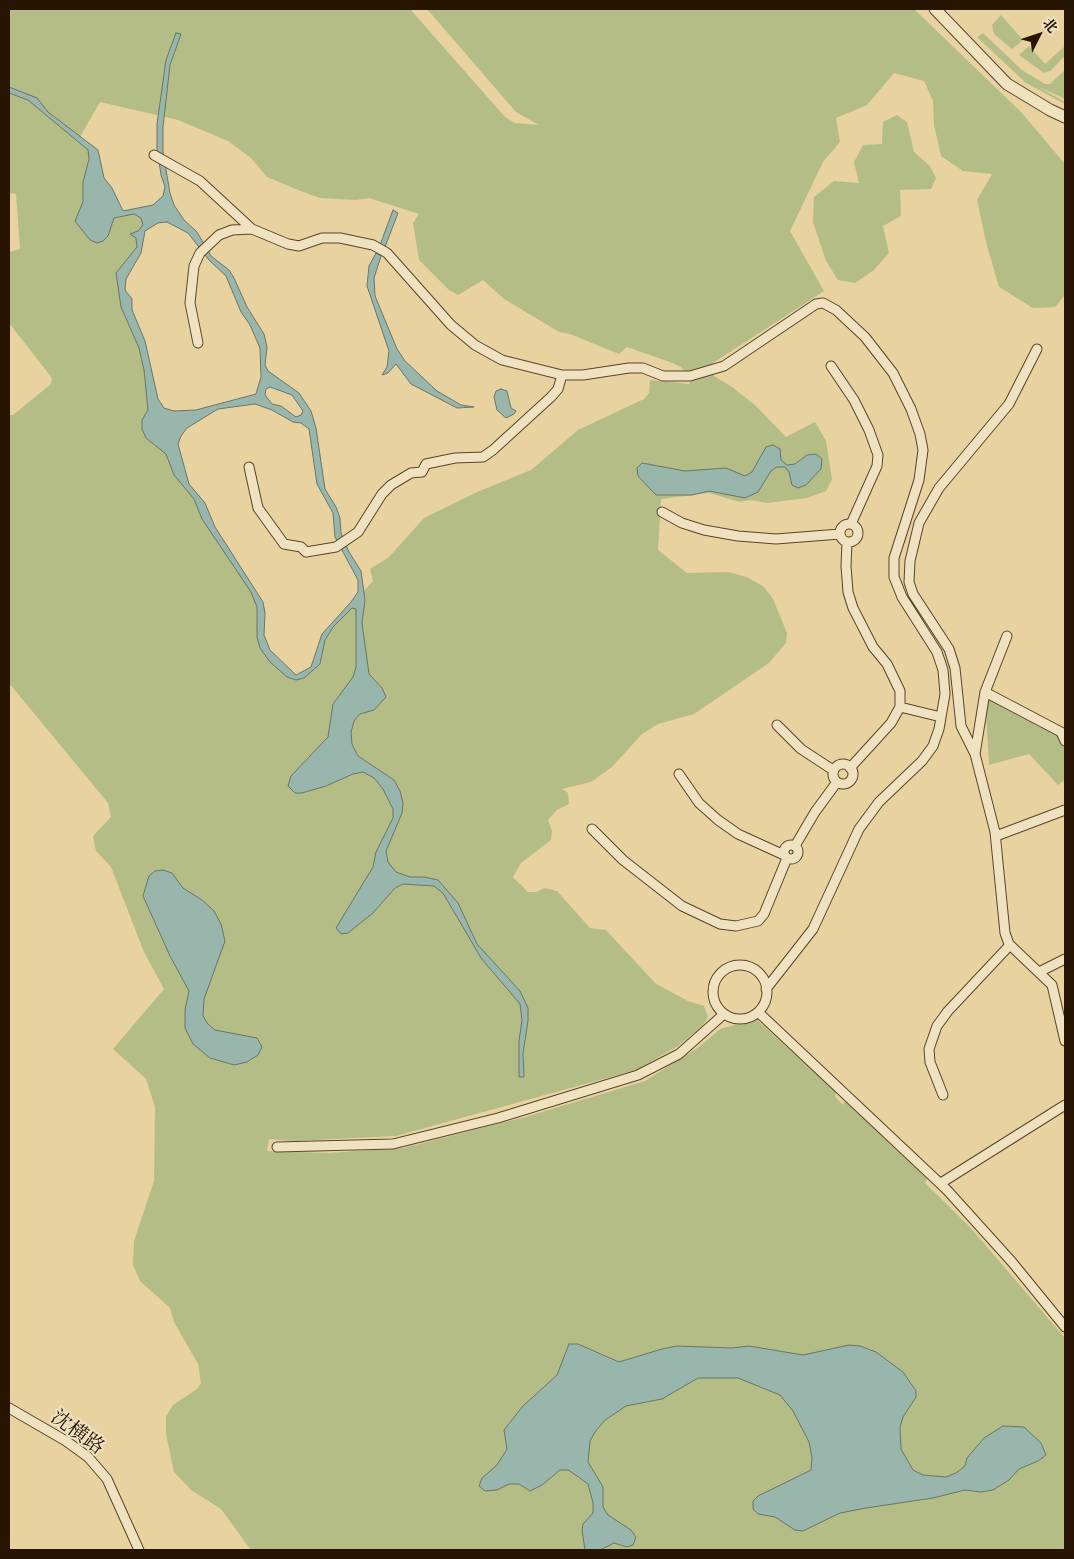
<!DOCTYPE html>
<meta charset="utf-8">
<style>
body{margin:0}
#map{position:relative;width:1074px;height:1559px;overflow:hidden;background:#e8d2a0;font-family:"Gentium Book Plus","Noto Serif SC",serif}
canvas{display:block}
.frame{position:absolute;inset:0;border:10px solid #281402;pointer-events:none}
.north{position:absolute;left:1014px;top:10px;width:50px;height:50px;-webkit-text-stroke:4px #f0e2c1;paint-order:stroke;rotate:49deg;font-size:14px;font-weight:700;line-height:20px;text-align:center;color:#281402}
.north::after{content:'';display:block;margin:auto;width:18px;height:22px;background:#281402;clip-path:polygon(50% 0,100% 100%,50% 72%,0 100%)}
</style>
<div id="map">
<canvas width="1074" height="1559"></canvas>
<div class="frame"></div>
<div class="north">北</div>
</div>
<script>
const ctx = document.querySelector('canvas').getContext('2d');
ctx.lineJoin = 'round';
function fillPath(path, color) {
  ctx.fillStyle = color;
  ctx.fill(path, 'evenodd');
}
function poly(rows) {
  const path = new Path2D();
  for (const r of rows) {
    if (r.length === 3) {
      path.moveTo(r[0] + r[2], r[1]);
      path.arc(r[0], r[1], r[2], 0, 2 * Math.PI);
      continue;
    }
    path.moveTo(r[0], r[1]);
    for (let i = 2; i < r.length; i += 2) path.lineTo(r[i], r[i + 1]);
  }
  return path;
}
function trace(path, color, width, dash) {
  ctx.strokeStyle = color;
  ctx.lineWidth = width;
  ctx.lineCap = dash ? 'butt' : 'round';
  ctx.setLineDash(dash || []);
  ctx.stroke(path);
}
function label(font, color, halo, rows, align = 'center') {
  ctx.font = font + ' "Gentium Book Plus","Noto Serif SC",serif';
  ctx.lineWidth = 4;
  ctx.setLineDash([]);
  ctx.textBaseline = 'middle';
  ctx.strokeStyle = halo;
  ctx.fillStyle = color;
  for (const [text, x, y, turn = 0] of rows) {
    ctx.save();
    ctx.translate(x, y);
    ctx.rotate((+turn || 0) * Math.PI / 180);
    ctx.textAlign = isNaN(turn) ? turn : align;
    if (halo) ctx.strokeText(text, 0, 0);
    ctx.fillText(text, 0, 0);
    ctx.restore();
  }
}
const green = poly([
 [9,9,410,9,505,117,515,123,539,125,516,112,427,9,914,9,1021,112,1065,164,1065,295,1055,307,1033,308,999,287,987,246,977,200,992,174,963,171,941,156,934,125,933,101,924,81,894,73,867,105,836,118,840,142,823,162,790,231,824,291,713,363,714,376,732,387,756,406,786,437,815,422,826,441,832,479,826,491,807,498,767,503,750,500,740,502,709,493,661,499,658,550,687,573,729,572,749,578,764,587,773,599,787,633,786,643,769,663,694,714,658,724,642,734,612,767,591,782,562,789,568,793,569,804,557,810,548,820,552,831,551,840,521,863,513,877,528,892,536,892,545,888,557,891,590,928,606,930,656,984,688,1001,704,1006,708,1017,703,1025,678,1046,636,1070,396,1136,293,1141,269,1139,267,1151,328,1153,403,1148,525,1117,645,1081,699,1047,720,1029,756,1019,836,1092,835,1097,843,1105,845,1101,927,1179,925,1183,970,1227,1065,1338,1065,1550,251,1550,221,1509,191,1490,174,1472,166,1434,166,1416,173,1405,197,1389,201,1383,198,1364,174,1322,170,1308,140,1281,133,1265,134,1241,154,1181,155,1107,146,1079,113,1049,164,989,144,952,111,867,96,851,93,836,111,817,108,803,9,683,9,415,13,415,51,384,52,378,9,323,9,252,20,249,16,194,9,193],
 [100,102,178,120,228,141,251,158,267,177,303,192,320,198,356,200,369,198,419,214,413,223,419,260,449,290,458,295,483,280,504,299,559,332,570,334,619,354,627,347,670,362,681,367,691,381,689,384,650,380,649,393,644,399,578,430,531,470,477,492,424,518,389,557,370,569,373,581,325,632,315,665,307,672,296,677,262,643,257,599,201,504,181,478,120,280,139,248,148,222,134,212,113,214,95,153,80,137],
 [1001,15,1023,40,1012,49,994,34,992,25],
 [983,33,1022,70,1045,84,1050,84,1065,70,1065,99,1039,87,1065,102,1065,104,1026,83,977,37],
 [1029,46,1045,64,1065,46,1065,56,1050,71,1044,73,1019,55],
 [897,115,907,122,914,152,930,166,936,178,931,189,900,190,901,216,883,226,889,253,874,270,855,283,838,280,826,261,813,222,814,197,834,181,859,183,854,162,863,145,882,144,883,122],
 [985,692,1061,732,1065,754,1065,780,1058,785,1029,754,989,765]
]);
const water = poly([
 [176,33,181,34,170,65,163,127,163,152,170,193,174,205,184,220,197,232,211,256,229,270,234,278,247,307,264,334,267,347,265,365,268,371,299,393,311,411,316,428,325,489,336,507,340,518,341,533,349,552,361,571,365,600,362,623,369,674,382,688,386,697,374,710,360,714,354,721,351,732,352,744,358,756,394,780,400,791,403,803,402,813,386,851,388,862,396,872,410,877,424,877,438,880,458,903,477,944,520,991,528,1008,528,1021,523,1053,524,1077,519,1077,519,1041,522,1020,520,1004,481,958,443,893,434,886,403,884,395,888,373,913,348,933,341,934,336,928,373,867,376,852,393,818,393,809,383,789,374,778,363,772,353,774,326,786,302,793,295,793,288,786,291,776,328,737,333,704,353,677,356,667,356,609,352,608,333,627,325,640,320,664,304,678,296,680,287,677,270,662,260,648,257,637,257,607,251,592,202,519,194,499,174,475,166,454,146,438,142,429,142,420,148,410,144,370,139,348,121,307,116,273,137,247,136,238,130,234,138,231,143,225,141,218,134,214,114,218,108,236,103,241,97,243,90,240,75,221,83,202,83,182,89,159,88,150,28,100,9,93,9,87,37,98,48,112,98,150,104,178,112,188,123,211,153,205,163,196,165,187,161,175,157,148,157,124,166,60,176,33],
 [167,222,188,233,209,260,226,276,241,312,250,325,260,348,261,377,256,394,196,410,174,411,164,408,158,399,145,341,132,310,132,299,125,290,126,279,141,253,145,231,158,223,167,222],
 [270,387,292,395,303,411,301,415,296,417,281,406,272,404,265,395,266,389,270,387],
 [255,404,272,410,293,422,301,423,309,429,317,484,333,513,335,537,358,580,358,592,351,602,322,634,311,667,296,675,270,650,264,635,265,613,263,602,215,527,205,503,189,484,178,444,181,436,187,428,218,409,255,404],
 [393,210,398,213,385,247,380,245,393,210],
 [376,253,381,256,374,278,375,296,397,349,405,361,437,391,461,405,474,407,457,408,411,384,396,364,388,373,382,375,387,367,389,351,367,286,369,266,376,253],
 [501,389,507,391,511,408,516,411,514,414,506,418,497,410,494,397,496,391,501,389],
 [773,445,780,449,781,460,787,465,795,464,807,455,816,454,822,459,821,469,806,485,798,488,792,485,789,472,785,467,777,467,771,471,758,492,745,498,709,491,692,495,656,495,638,476,637,468,642,463,685,471,726,468,745,476,752,472,766,447,773,445],
 [163,870,172,873,183,888,202,900,214,911,221,924,225,941,204,999,203,1016,207,1023,215,1030,257,1038,262,1047,258,1055,247,1062,234,1065,210,1058,193,1044,185,1028,185,1010,189,991,170,956,143,896,149,876,155,871,163,870],
 [569,1344,578,1344,619,1362,662,1349,677,1346,732,1348,749,1346,803,1355,849,1345,860,1346,876,1352,903,1372,916,1391,916,1397,903,1417,900,1427,901,1449,913,1470,923,1475,946,1477,956,1473,965,1466,967,1458,984,1438,1003,1426,1024,1427,1041,1443,1046,1455,1038,1461,1019,1469,1009,1480,993,1490,981,1492,965,1490,933,1498,866,1508,840,1513,803,1531,795,1530,775,1517,758,1514,753,1509,753,1501,758,1496,811,1470,812,1458,809,1442,793,1411,780,1395,738,1378,698,1378,662,1399,626,1406,605,1420,595,1432,590,1441,588,1462,603,1487,603,1507,608,1515,631,1530,636,1537,633,1545,627,1547,614,1543,600,1550,585,1550,582,1530,583,1524,593,1513,593,1503,588,1484,577,1476,568,1470,560,1470,542,1485,530,1491,519,1484,509,1484,497,1490,485,1491,479,1486,482,1478,497,1465,507,1449,504,1430,523,1406,557,1375,569,1344]
]);
const minor = poly([
 [154,155,200,181,252,229,288,244,299,246,322,238,340,238,373,245,387,253,451,325,475,345,502,360,562,375,583,375,629,368,643,368,663,376,690,376,724,366,816,304,823,303,836,310,865,337,893,373,911,409,920,434,923,450,919,480,894,558,894,577,902,597,937,652,943,670,945,694,939,729,933,746,922,761,879,802,859,829,813,929,766,989],
 [198,343,190,303,194,266,200,253,219,235,232,230,252,229],
 [1037,349,1009,404,939,488,919,523,910,561,909,582,913,594,949,649,955,668,961,726,975,754,995,832,1005,933,1009,944,1052,985,1065,1041],
 [831,366,854,400,869,430,878,455,877,466,851,524],
 [249,467,258,508,284,544,301,547,306,552,336,547,358,532,382,494,391,485,411,473,422,472,426,464,455,458,483,457,493,450,551,397,558,389,562,375],
 [662,512,682,523,704,530,738,536,776,539,840,534],
 [849,533,9],
 [847,542,846,566,848,592,853,608,873,647,887,664,900,691,900,707,891,723,850,768],
 [985,692,1061,732,1065,741],
 [900,707,941,717],
 [777,725,801,749,833,770],
 [975,754,985,692,1007,636],
 [843,774,10],
 [679,774,699,803,718,820,738,834,784,855],
 [592,829,623,860,682,906,720,924,736,926,758,921,764,914,787,858],
 [996,836,1065,810],
 [791,852,7],
 [795,846,815,812,837,782],
 [740,992,27],
 [1039,972,1065,959],
 [758,1012,947,1190,1012,1262,1065,1327],
 [943,1095,930,1062,929,1049,937,1026,948,1011,1010,945],
 [277,1147,393,1144,498,1118,638,1075,679,1054,724,1014],
 [941,1183,1065,1105],
 [9,1408,66,1441,88,1457,107,1479,139,1550]
]);
const tertiary = poly([
 [935,9,1007,84,1050,110,1065,117]
]);
const streetNames = [
 ["沈横路",77,1433,36]
];
fillPath(green, '#b4bd86');
fillPath(water, '#98b6ab');
trace(water, '#6b7567', 1);
trace(minor, '#58442a', 11);
trace(tertiary, '#58442a', 13);
trace(minor, '#f0e2c1', 9);
trace(tertiary, '#f0e2c1', 11);
label('20px', '#281402', '#f0e2c1', streetNames);
</script>
